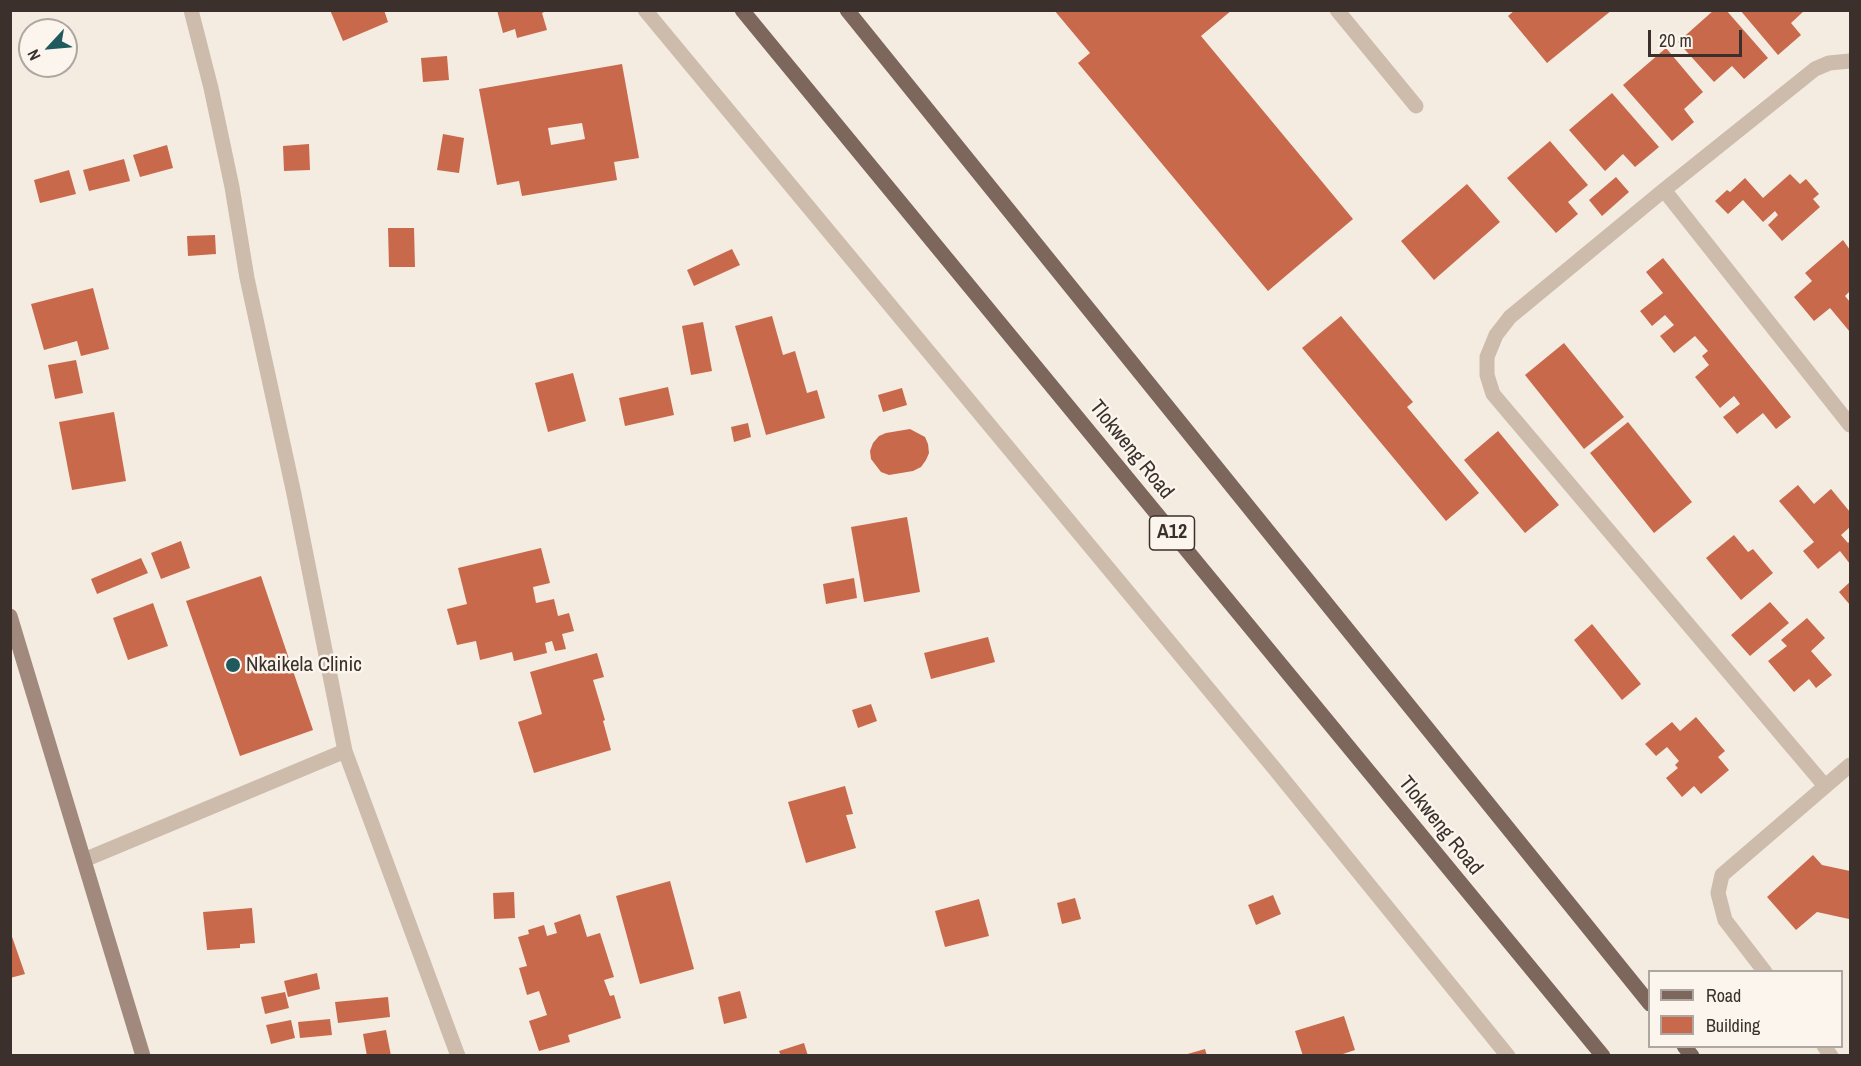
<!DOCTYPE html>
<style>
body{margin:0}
#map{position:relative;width:1861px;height:1066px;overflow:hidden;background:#f4ebe1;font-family:"Archivo Narrow",sans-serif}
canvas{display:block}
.frame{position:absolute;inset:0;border:12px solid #3b302b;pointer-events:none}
.legend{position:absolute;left:1648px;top:970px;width:195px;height:78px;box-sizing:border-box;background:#fbf5ee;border:2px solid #aea6a0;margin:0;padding:8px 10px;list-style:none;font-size:18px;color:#3b302b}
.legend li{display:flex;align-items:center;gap:12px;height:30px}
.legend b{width:30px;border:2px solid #aea6a0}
.north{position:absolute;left:18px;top:18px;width:60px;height:60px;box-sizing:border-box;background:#fbf5ee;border:2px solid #aea6a0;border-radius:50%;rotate:244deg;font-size:16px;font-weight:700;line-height:24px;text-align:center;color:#3b302b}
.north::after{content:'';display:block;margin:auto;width:21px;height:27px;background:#1f5a5e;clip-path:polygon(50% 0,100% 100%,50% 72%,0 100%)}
.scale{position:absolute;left:1648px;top:30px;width:94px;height:27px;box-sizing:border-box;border:3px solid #3b302b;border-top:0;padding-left:8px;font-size:18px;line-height:21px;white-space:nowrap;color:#3b302b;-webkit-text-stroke:4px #fbf5ee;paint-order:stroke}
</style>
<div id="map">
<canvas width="1861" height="1066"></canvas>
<div class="frame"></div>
<ul class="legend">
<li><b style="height:8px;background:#7d675c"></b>Road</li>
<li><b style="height:16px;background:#c8694b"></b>Building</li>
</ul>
<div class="north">N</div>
<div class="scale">20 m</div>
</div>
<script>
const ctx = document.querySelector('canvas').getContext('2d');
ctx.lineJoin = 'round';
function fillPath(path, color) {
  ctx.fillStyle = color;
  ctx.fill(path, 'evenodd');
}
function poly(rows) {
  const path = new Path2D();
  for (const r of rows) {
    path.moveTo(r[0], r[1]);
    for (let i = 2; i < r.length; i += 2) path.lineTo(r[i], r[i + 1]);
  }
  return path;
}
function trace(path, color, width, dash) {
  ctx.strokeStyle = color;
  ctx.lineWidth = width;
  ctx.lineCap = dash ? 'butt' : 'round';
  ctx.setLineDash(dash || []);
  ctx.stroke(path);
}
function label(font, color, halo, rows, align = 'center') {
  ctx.font = font + ' "Archivo Narrow",sans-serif';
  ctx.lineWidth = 5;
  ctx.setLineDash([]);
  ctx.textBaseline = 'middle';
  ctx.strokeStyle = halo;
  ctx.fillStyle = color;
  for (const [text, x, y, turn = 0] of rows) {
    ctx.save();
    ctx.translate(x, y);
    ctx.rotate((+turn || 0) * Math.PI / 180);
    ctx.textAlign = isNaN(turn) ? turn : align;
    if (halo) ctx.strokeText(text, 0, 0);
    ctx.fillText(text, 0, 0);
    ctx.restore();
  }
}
const building = poly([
 [330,10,384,10,388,22,343,41],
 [497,10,548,10,542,13,547,30,517,38,515,29,503,33],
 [1054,10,1232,10,1201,36,1353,219,1268,291,1078,63,1090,53],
 [1515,10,1612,10,1547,63,1508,16],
 [1714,10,1726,10,1768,58,1744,79,1732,66,1714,82,1678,42],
 [1740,10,1805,10,1791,23,1801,35,1778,55],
 [1666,48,1703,92,1684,109,1694,122,1672,141,1623,85],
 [447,56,449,80,423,82,421,58],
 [622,64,639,158,614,162,617,180,522,196,519,181,497,185,479,89],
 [582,123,585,139,551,145,548,128],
 [1612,93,1659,147,1635,167,1623,154,1605,171,1569,130],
 [443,134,464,138,459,173,437,170],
 [1550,141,1588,185,1568,202,1578,214,1556,233,1507,178],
 [309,144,310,170,284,171,283,146],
 [167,145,173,168,140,177,133,155],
 [124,159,130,181,89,191,83,170],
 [69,170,76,194,40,203,34,180],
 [1790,174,1800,184,1806,179,1819,194,1813,199,1820,207,1782,241,1768,225,1778,215,1775,211,1763,222,1743,200,1728,214,1715,201,1727,190,1730,192,1745,178,1763,198],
 [1616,177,1629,192,1602,216,1589,200],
 [1467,184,1500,222,1434,280,1401,241],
 [388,228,414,228,415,267,389,267],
 [215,235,216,254,188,256,187,236],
 [1843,240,1850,250,1850,291,1845,296,1850,302,1850,332,1830,308,1814,321,1794,297,1812,281,1805,273],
 [732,249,740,265,694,286,687,270],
 [1663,258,1791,417,1776,429,1763,413,1737,434,1723,417,1740,404,1734,396,1720,408,1695,377,1709,365,1702,356,1708,351,1695,336,1674,353,1660,336,1674,325,1665,315,1652,326,1640,311,1663,293,1646,272],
 [93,288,109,349,81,356,77,341,44,350,31,304],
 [772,316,783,355,795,351,807,393,817,390,825,418,766,435,735,326],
 [1341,316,1413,402,1407,407,1479,493,1446,521,1302,348],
 [703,322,712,371,691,375,682,326],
 [1564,343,1624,417,1584,449,1525,375],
 [76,360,83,393,55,399,48,365],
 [573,373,586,421,548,432,535,383],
 [668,387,674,415,625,426,619,398],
 [902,388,907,405,883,412,878,395],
 [114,412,126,481,72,490,59,422],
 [1628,422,1692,502,1654,533,1590,453],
 [748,423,751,437,734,442,731,427],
 [910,429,925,437,928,444,929,453,926,460,921,467,913,471,889,475,881,472,871,459,870,451,873,443,879,436,886,433],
 [1498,431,1559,505,1525,533,1464,460],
 [1798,485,1814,504,1831,489,1850,512,1850,527,1841,535,1848,543,1850,541,1850,564,1840,551,1818,569,1803,551,1814,542,1779,501],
 [907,517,920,592,864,602,851,527],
 [1734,535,1748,552,1753,549,1773,573,1741,600,1706,558],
 [181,541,190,568,161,579,151,553],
 [541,548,550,583,533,587,536,603,554,599,558,616,569,613,574,631,562,634,566,649,555,651,552,641,545,643,547,653,514,661,512,652,480,660,476,641,457,645,447,609,467,604,458,568],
 [141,558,148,573,97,594,91,579],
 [261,576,313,730,240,756,186,601],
 [854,578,857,598,826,604,823,584],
 [1850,582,1850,605,1839,592],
 [1770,602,1789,623,1750,656,1731,635],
 [153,603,168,646,128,660,113,618],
 [1807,618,1825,638,1811,651,1832,675,1816,688,1809,679,1794,692,1768,661,1787,646,1781,640],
 [1592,624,1641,684,1622,700,1574,640],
 [988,637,995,662,931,679,924,653],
 [597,653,604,677,593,680,605,720,603,721,611,750,534,773,518,722,542,714,530,672],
 [871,704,877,721,858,728,852,710],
 [1696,717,1725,751,1718,757,1729,770,1701,794,1694,786,1682,797,1666,778,1678,768,1675,765,1679,761,1667,747,1656,756,1645,744,1672,722,1680,731],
 [845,786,853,814,846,815,856,848,806,863,788,802],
 [1813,855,1822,865,1850,871,1849,919,1817,912,1796,930,1767,897],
 [670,881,694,969,640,984,616,896],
 [514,892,515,918,494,919,493,893],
 [1273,895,1281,914,1256,925,1248,905],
 [1075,898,1081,919,1062,924,1057,903],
 [979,899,989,936,945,947,935,911],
 [252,908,255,943,240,944,240,948,207,950,203,912],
 [580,914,587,937,600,933,614,977,604,980,610,996,614,995,621,1018,568,1035,570,1042,539,1051,529,1021,547,1015,539,991,527,995,519,968,527,966,518,937,529,934,528,930,544,925,547,936,557,933,554,923],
 [10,931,25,974,10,978],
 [317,973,320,989,288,997,284,981],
 [740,991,747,1018,724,1024,718,997],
 [285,992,289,1008,265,1014,261,997],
 [388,997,390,1017,338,1023,335,1002],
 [1344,1016,1355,1050,1337,1056,1303,1056,1295,1031],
 [330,1019,332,1035,300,1038,298,1022],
 [291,1020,295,1038,271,1044,266,1025],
 [386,1030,391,1056,367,1056,363,1034],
 [804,1043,808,1056,781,1056,779,1051],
 [1205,1049,1207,1056,1184,1056,1184,1055]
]);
const lane = poly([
 [1337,10,1416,106]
]);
const street = poly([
 [191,10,211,88,232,187,247,278,294,494,345,751],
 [645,10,1274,768,1508,1056],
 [1664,190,1850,425],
 [1825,786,1493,394,1487,375,1487,357,1496,335,1510,317,1664,190,1815,69,1829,63,1850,61],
 [84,860,345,751,458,1056],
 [1765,972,1725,920,1718,893,1722,875,1850,765],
 [1824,1046,1831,1056]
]);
const secondary = poly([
 [10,616,143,1056]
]);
const primary = poly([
 [742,10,1603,1056],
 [847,10,1650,1004],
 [1684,1046,1692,1056]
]);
const markers = [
 [233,665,8,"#1f5a5e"]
];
const shields = [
 [1172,533,45]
];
const shieldNames = [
 ["A12",1172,533]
];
const streetNames = [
 ["Tlokweng Road",1131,450,51],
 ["Tlokweng Road",1440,826,51]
];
const poiNames = [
 ["Nkaikela Clinic",246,665]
];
fillPath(building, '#c8694b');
trace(lane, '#cdbbac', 15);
trace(street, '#cdbbac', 15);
trace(secondary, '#a18a7d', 15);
trace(primary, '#7d675c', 15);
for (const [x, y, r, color] of markers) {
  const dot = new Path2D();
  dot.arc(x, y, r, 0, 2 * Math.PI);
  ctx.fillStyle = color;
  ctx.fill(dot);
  trace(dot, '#fbf5ee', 2);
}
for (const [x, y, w] of shields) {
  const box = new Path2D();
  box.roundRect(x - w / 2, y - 17, w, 34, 4.5);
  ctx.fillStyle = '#fbf5ee';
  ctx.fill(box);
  trace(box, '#3b302b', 1.5);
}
label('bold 20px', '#3b302b', null, shieldNames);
label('21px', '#3b302b', '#fbf5ee', streetNames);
label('21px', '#3b302b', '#fbf5ee', poiNames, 'left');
</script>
